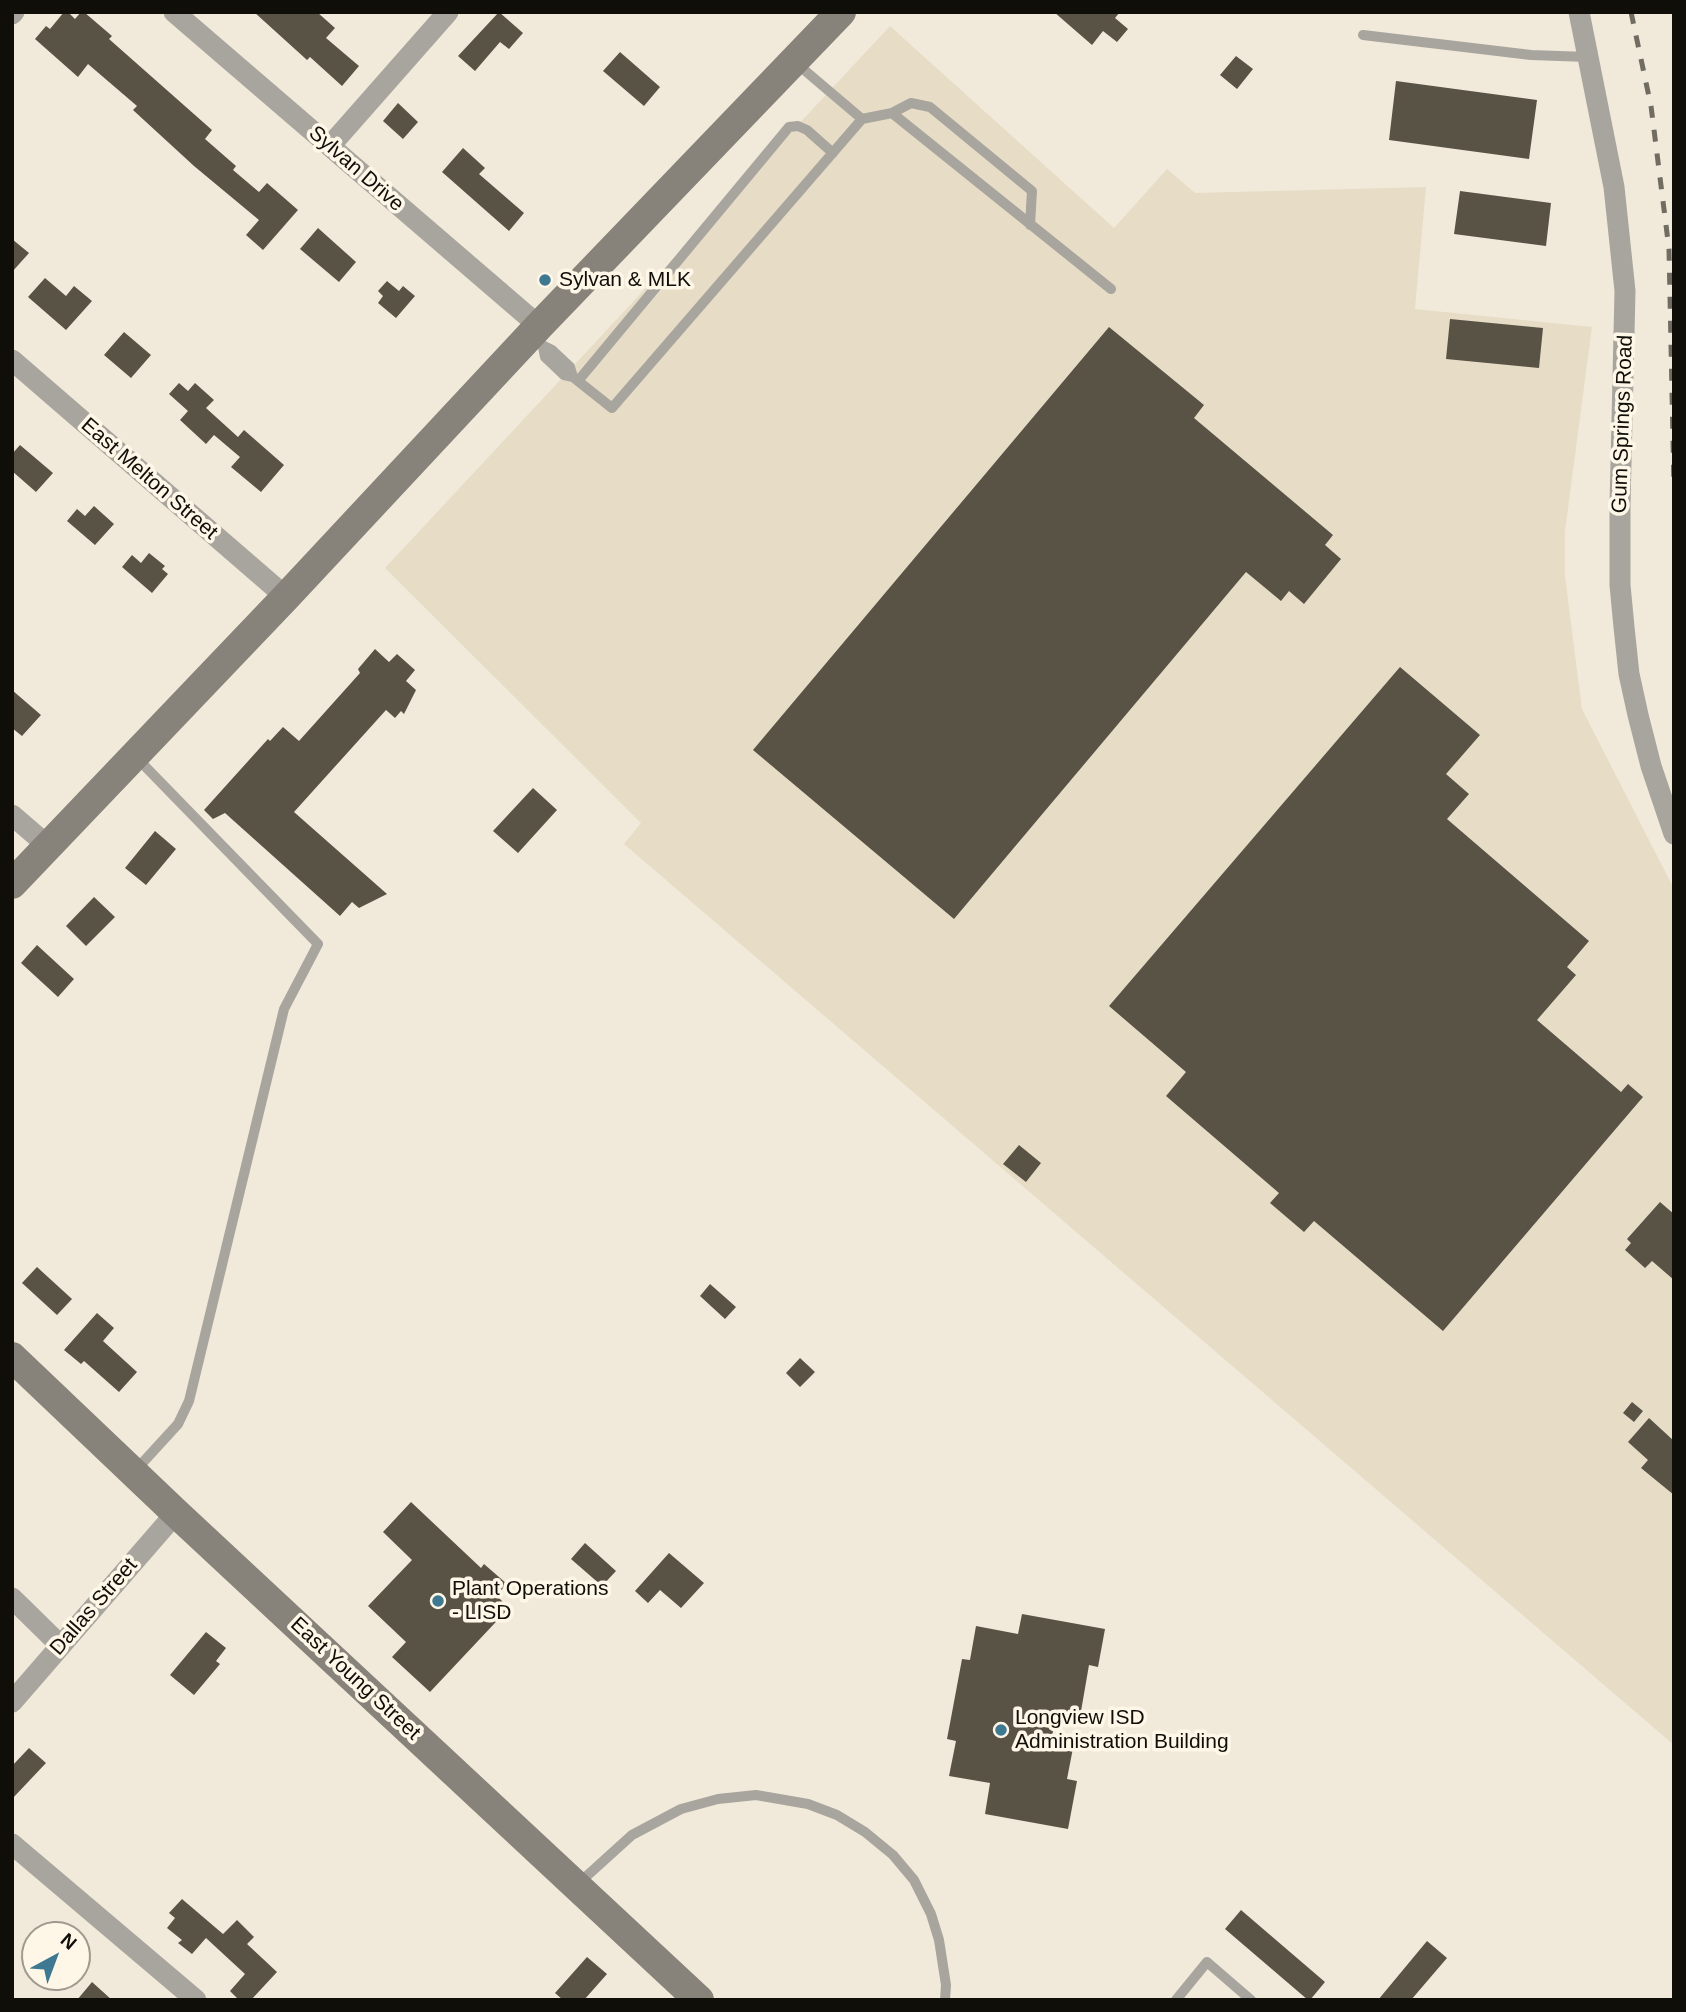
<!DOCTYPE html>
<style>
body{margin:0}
#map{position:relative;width:1686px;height:2012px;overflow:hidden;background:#f1eada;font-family:Helvetica,sans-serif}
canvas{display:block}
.frame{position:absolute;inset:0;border:14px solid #100e09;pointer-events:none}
.north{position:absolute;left:21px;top:1921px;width:70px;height:70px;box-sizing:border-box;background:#fef7e8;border:2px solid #9f9a8f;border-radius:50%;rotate:41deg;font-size:19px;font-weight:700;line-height:28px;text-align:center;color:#100e09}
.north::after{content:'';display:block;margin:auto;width:24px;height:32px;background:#3e7891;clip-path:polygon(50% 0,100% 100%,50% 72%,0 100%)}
</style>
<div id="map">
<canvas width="1686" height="2012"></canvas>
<div class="frame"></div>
<div class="north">N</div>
</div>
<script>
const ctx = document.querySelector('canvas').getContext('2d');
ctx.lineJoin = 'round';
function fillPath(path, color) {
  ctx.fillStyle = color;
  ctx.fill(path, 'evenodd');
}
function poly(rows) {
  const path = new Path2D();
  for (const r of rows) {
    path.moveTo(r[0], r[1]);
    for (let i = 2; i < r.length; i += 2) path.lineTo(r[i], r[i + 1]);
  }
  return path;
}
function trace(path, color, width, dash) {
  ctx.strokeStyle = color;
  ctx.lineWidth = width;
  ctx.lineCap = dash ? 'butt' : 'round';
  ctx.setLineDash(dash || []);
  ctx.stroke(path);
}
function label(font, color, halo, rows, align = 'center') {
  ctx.font = font + ' Helvetica,sans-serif';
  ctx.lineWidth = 7;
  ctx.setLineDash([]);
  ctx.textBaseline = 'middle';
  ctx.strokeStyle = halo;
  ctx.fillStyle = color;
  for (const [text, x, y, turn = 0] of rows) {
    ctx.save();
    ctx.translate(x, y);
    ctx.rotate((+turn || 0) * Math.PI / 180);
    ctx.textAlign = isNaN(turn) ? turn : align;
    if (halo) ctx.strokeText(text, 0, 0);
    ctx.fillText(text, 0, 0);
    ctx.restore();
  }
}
const built = poly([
 [890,26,1114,228,1167,169,1195,193,1426,187,1415,309,1592,327,1565,531,1565,576,1582,709,1674,889,1674,1745,624,844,641,823,385,568]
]);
const building = poly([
 [64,12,68,12,75,19,81,12,84,12,112,36,109,39,212,130,205,139,236,166,233,170,259,192,267,183,298,210,263,250,246,235,259,220,194,166,133,110,137,106,88,64,78,77,35,39,46,26,50,29],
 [254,12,317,12,335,28,326,38,359,66,342,86,310,57,307,60],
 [499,12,523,33,509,49,500,42,475,71,458,56],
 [1054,12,1120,12,1115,18,1128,29,1117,42,1103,31,1092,45],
 [620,52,660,87,644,106,603,71],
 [1236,56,1253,69,1237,89,1220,75],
 [1396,81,1537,100,1529,159,1389,140],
 [398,103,418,122,403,139,383,121],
 [463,148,485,168,479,174,524,213,509,231,442,172],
 [1460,191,1551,203,1546,246,1454,234],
 [318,228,356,262,339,282,300,249],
 [12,239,29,253,12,272],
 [45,278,66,296,74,286,92,301,66,330,28,297],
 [387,281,399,291,403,286,415,296,396,318,378,303,383,296,378,291],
 [1450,319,1543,328,1539,368,1446,359],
 [1109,327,1204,405,1194,418,1333,535,1325,545,1341,559,1304,604,1289,591,1281,601,1246,572,954,919,753,750],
 [124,332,151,355,131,378,104,355],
 [179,383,188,391,195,383,214,400,206,408,238,437,244,430,284,465,261,492,231,467,240,457,214,435,206,444,180,420,188,411,169,394],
 [20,445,53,473,36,492,12,471,12,454],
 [94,506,114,524,95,545,67,521,77,509,85,516],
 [149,553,165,566,162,569,168,574,152,593,122,567,132,555,141,563],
 [375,649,389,662,397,654,415,670,406,681,416,690,404,714,401,711,395,718,386,710,294,812,387,894,359,908,352,902,340,916,225,813,213,819,204,810,268,739,270,741,283,727,299,741,360,673,358,669],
 [1400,667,1480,735,1446,774,1469,794,1447,819,1589,941,1567,967,1576,975,1537,1020,1621,1092,1628,1084,1643,1097,1443,1331,1314,1221,1304,1232,1270,1203,1279,1193,1166,1096,1186,1072,1109,1006],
 [12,690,41,715,22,736,12,728],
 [533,788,557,810,518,853,493,831],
 [155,831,176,849,146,885,125,868],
 [94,897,115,917,86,946,66,926],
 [37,945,74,979,58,997,21,963],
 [1019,1145,1041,1163,1026,1182,1003,1164],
 [1660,1202,1674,1214,1674,1280,1652,1261,1645,1268,1625,1250,1631,1243,1627,1239],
 [37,1267,72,1299,57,1315,22,1283],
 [710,1284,736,1307,725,1319,700,1296],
 [97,1313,114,1328,103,1341,137,1372,119,1392,84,1361,81,1364,64,1350],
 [800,1358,815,1372,800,1387,786,1373],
 [1632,1402,1643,1411,1634,1422,1623,1413],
 [1649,1418,1674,1441,1674,1495,1641,1468,1648,1460,1628,1442],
 [411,1502,481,1568,484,1564,507,1584,496,1595,509,1608,430,1692,392,1657,406,1642,368,1606,412,1560,383,1532],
 [585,1543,616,1571,602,1586,571,1559],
 [669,1553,704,1583,681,1608,660,1590,648,1603,635,1591],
 [1022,1614,1105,1629,1098,1667,1089,1665,1080,1717,1056,1712,1051,1744,1073,1748,1067,1779,1077,1781,1068,1829,985,1814,990,1783,949,1776,956,1741,947,1739,951,1718,962,1659,970,1660,976,1626,1018,1634],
 [206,1632,226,1648,216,1661,220,1664,194,1695,170,1675],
 [29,1748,46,1763,12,1799,12,1766],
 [182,1899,223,1934,237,1920,254,1937,247,1944,277,1972,251,2000,239,2000,230,1991,245,1974,206,1938,192,1954,178,1943,182,1940,167,1928,175,1918,169,1913],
 [1241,1910,1325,1982,1310,2000,1308,2000,1225,1929],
 [1427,1941,1447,1958,1411,2000,1378,2000],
 [587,1957,607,1974,584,2000,563,2000,555,1993],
 [92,1982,112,2000,77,2000]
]);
const lane = poly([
 [1363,35,1531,55,1588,57],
 [892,113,911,103,930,107,1032,191,1030,225],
 [862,119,892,113,1111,289],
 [540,344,552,350,570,367,573,377],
 [543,347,545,357,564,375,573,377,612,408,862,119,796,63],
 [578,381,789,127,798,126,807,130,833,153],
 [135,1471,178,1424,189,1401,284,1009,318,944,135,756],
 [579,1883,632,1835,681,1809,718,1799,756,1795,808,1804,837,1815,865,1832,893,1855,914,1880,931,1914,939,1940,946,1985,945,2000],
 [1176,2000,1207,1962,1251,2000]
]);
const street = poly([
 [174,12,539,326],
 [1579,12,1614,187,1625,291,1620,505,1620,585,1624,627,1629,674,1638,715,1651,766,1674,834],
 [12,14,14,12],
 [330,146,448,12],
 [12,360,286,597],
 [12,815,48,846],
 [12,1598,60,1645],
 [12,1702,176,1513],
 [12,1844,196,2000]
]);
const secondary = poly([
 [12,884,286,597,539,326,841,12],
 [12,1357,176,1513,699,2000]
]);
const rail = poly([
 [1631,12,1651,106,1669,249,1674,488]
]);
const markers = [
 [545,280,7,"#3e7891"],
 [438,1601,7,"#3e7891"],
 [1001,1730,7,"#3e7891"]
];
const streetNames = [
 ["Sylvan Drive",356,169,41],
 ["Gum Springs Road",1623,424,-88],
 ["East Melton Street",149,479,41],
 ["Dallas Street",94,1607,-49],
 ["East Young Street",355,1679,43]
];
const poiNames = [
 ["Sylvan & MLK",559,280],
 ["Plant Operations",452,1589],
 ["- LISD",452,1613],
 ["Longview ISD",1015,1718],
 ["Administration Building",1015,1742]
];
fillPath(built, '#e7dcc6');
fillPath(building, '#595346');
trace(lane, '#a8a59e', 10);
trace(street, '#a8a59e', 21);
trace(secondary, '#87837a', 30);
trace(rail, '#706c62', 5, [12, 12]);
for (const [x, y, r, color] of markers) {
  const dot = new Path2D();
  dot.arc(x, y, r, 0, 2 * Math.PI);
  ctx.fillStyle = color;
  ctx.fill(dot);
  trace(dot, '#fef7e8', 2.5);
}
label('21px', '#100e09', '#fef7e8', streetNames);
label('21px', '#100e09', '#fef7e8', poiNames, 'left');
</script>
